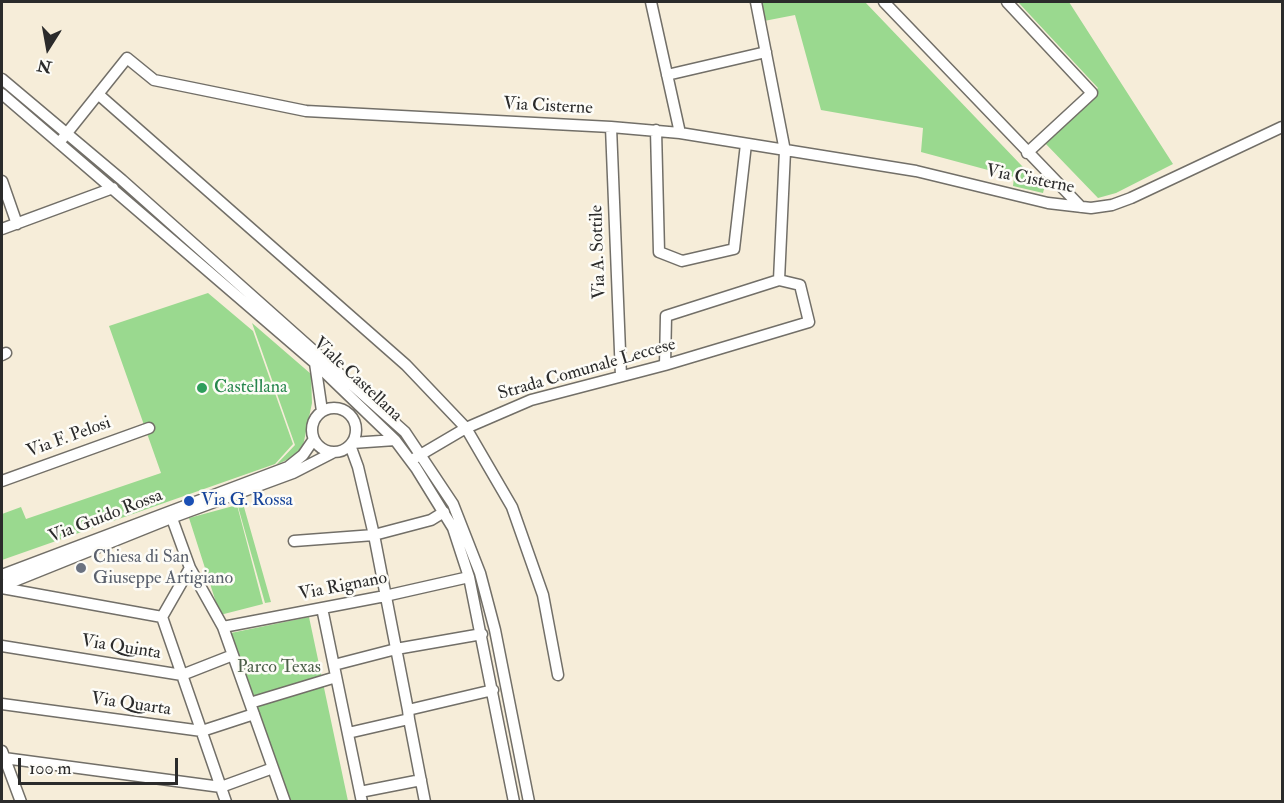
<!DOCTYPE html>
<style>
body{margin:0}
#map{position:relative;width:1284px;height:803px;overflow:hidden;background:#f6edd9;font-family:"IM FELL Double Pica",serif}
canvas{display:block}
.frame{position:absolute;inset:0;border:3px solid #2b2b2b;pointer-events:none}
.north{position:absolute;left:18px;top:18px;width:60px;height:60px;-webkit-text-stroke:4px #fdfcf7;paint-order:stroke;rotate:191deg;font-size:16px;font-weight:700;line-height:24px;text-align:center;color:#2b2b2b}
.north::after{content:'';display:block;margin:auto;width:21px;height:27px;background:#2b2b2b;clip-path:polygon(50% 0,100% 100%,50% 72%,0 100%)}
.scale{position:absolute;left:18px;top:758px;width:160px;height:27px;box-sizing:border-box;border:3px solid #2b2b2b;border-top:0;padding-left:8px;font-size:18px;line-height:21px;white-space:nowrap;color:#2b2b2b;-webkit-text-stroke:4px #fdfcf7;paint-order:stroke}
</style>
<div id="map">
<canvas width="1284" height="803"></canvas>
<div class="frame"></div>
<div class="north">N</div>
<div class="scale">100 m</div>
</div>
<script>
const ctx = document.querySelector('canvas').getContext('2d');
ctx.lineJoin = 'round';
function fillPath(path, color) {
  ctx.fillStyle = color;
  ctx.fill(path, 'evenodd');
}
function poly(rows) {
  const path = new Path2D();
  for (const r of rows) {
    if (r.length === 3) {
      path.moveTo(r[0] + r[2], r[1]);
      path.arc(r[0], r[1], r[2], 0, 2 * Math.PI);
      continue;
    }
    path.moveTo(r[0], r[1]);
    for (let i = 2; i < r.length; i += 2) path.lineTo(r[i], r[i + 1]);
  }
  return path;
}
function trace(path, color, width, dash) {
  ctx.strokeStyle = color;
  ctx.lineWidth = width;
  ctx.lineCap = dash ? 'butt' : 'round';
  ctx.setLineDash(dash || []);
  ctx.stroke(path);
}
function label(font, color, halo, rows, align = 'center') {
  ctx.font = font + ' "IM FELL Double Pica",serif';
  ctx.lineWidth = 5;
  ctx.setLineDash([]);
  ctx.textBaseline = 'middle';
  ctx.strokeStyle = halo;
  ctx.fillStyle = color;
  for (const [text, x, y, turn = 0] of rows) {
    ctx.save();
    ctx.translate(x, y);
    ctx.rotate((+turn || 0) * Math.PI / 180);
    ctx.textAlign = isNaN(turn) ? turn : align;
    if (halo) ctx.strokeText(text, 0, 0);
    ctx.fillText(text, 0, 0);
    ctx.restore();
  }
}
const green = poly([
 [760,2,865,2,1044,189,1043,193,1013,186,1014,177,921,152,923,128,821,110,795,15,764,21],
 [1018,2,1069,2,1173,164,1116,193,1098,198,1044,142,1098,88],
 [208,293,253,331,293,444,275,464,2,560,2,514,21,507,26,519,161,473,109,326],
 [252,323,311,374,312,403,303,446,295,456,276,465,295,445],
 [242,500,271,602,265,603,237,503],
 [237,505,263,604,220,615,189,518],
 [309,617,348,801,285,801,226,634]
]);
const street = poly([
 [651,2,680,133],
 [884,2,1081,207],
 [1007,2,1092,93,1027,153],
 [667,75,766,52],
 [2,79,122,180,405,432,453,504,480,573,495,630,529,802],
 [2,94,315,363,395,440,416,468,453,528,469,577,514,802],
 [98,94,406,365,466,428,512,507,543,595,558,675],
 [611,127,621,376],
 [656,130,659,252,682,261,734,249,746,144],
 [59,143,127,58,154,80,306,111,611,127,680,133,916,171,1048,203,1091,208,1112,205,1131,198,1282,127],
 [2,181,17,224],
 [2,229,113,188],
 [2,355,6,353],
 [315,363,322,411],
 [665,365,666,316,779,280],
 [334,430,22],
 [352,443,395,440],
 [350,445,358,467,374,535,408,710],
 [415,458,466,428,531,400,665,365,809,322,800,285,779,280,785,151,756,2],
 [2,481,149,428],
 [170,513,190,568,223,627,285,802],
 [294,541,374,535,431,520,444,512],
 [190,568,162,617,226,802],
 [2,575,288,467,303,455,314,439],
 [2,586,171,518,293,473,334,452],
 [2,588,162,617],
 [322,608,362,802],
 [223,627,385,596,469,577],
 [2,646,182,675,233,655],
 [334,665,396,649,482,634],
 [250,703,336,677],
 [2,704,202,731,254,714],
 [409,719,425,802],
 [348,733,409,719,408,710,493,690],
 [2,751,21,802],
 [4,758,221,787,273,768],
 [360,792,421,780]
]);
const markers = [
 [202,388,6,"#2e9e5b"],
 [189,501,6,"#1a4fb4"],
 [81,568,6,"#6b7280"]
];
const streetNames = [
 ["Via Cisterne",548,107,3],
 ["Via Cisterne",1030,180,11],
 ["Via A. Sottile",599,252,-92],
 ["Strada Comunale Leccese",587,370,-16],
 ["Viale Castellana",357,380,43],
 ["Via F. Pelosi",69,438,-20],
 ["Via Guido Rossa",106,517,-21],
 ["Via Rignano",343,587,-11],
 ["Via Quinta",121,648,9],
 ["Via Quarta",131,705,8]
];
const leisureNames = [
 ["Castellana",214,388]
];
const transitNames = [
 ["Via G. Rossa",201,501]
];
const worshipNames = [
 ["Chiesa di San",93,558],
 ["Giuseppe Artigiano",93,579]
];
const parkNames = [
 ["Parco Texas",279,668]
];
fillPath(green, '#9ad98f');
trace(street, '#726f68', 13);
trace(street, '#fff', 10);
for (const [x, y, r, color] of markers) {
  const dot = new Path2D();
  dot.arc(x, y, r, 0, 2 * Math.PI);
  ctx.fillStyle = color;
  ctx.fill(dot);
  trace(dot, '#fdfcf7', 2);
}
label('18px', '#2b2b2b', '#fdfcf7', streetNames);
label('18px', '#27864d', '#fdfcf7', leisureNames, 'left');
label('18px', '#164399', '#fdfcf7', transitNames, 'left');
label('18px', '#5b616d', '#fdfcf7', worshipNames, 'left');
label('18px', '#4c5f49', '#fdfcf7', parkNames);
</script>
